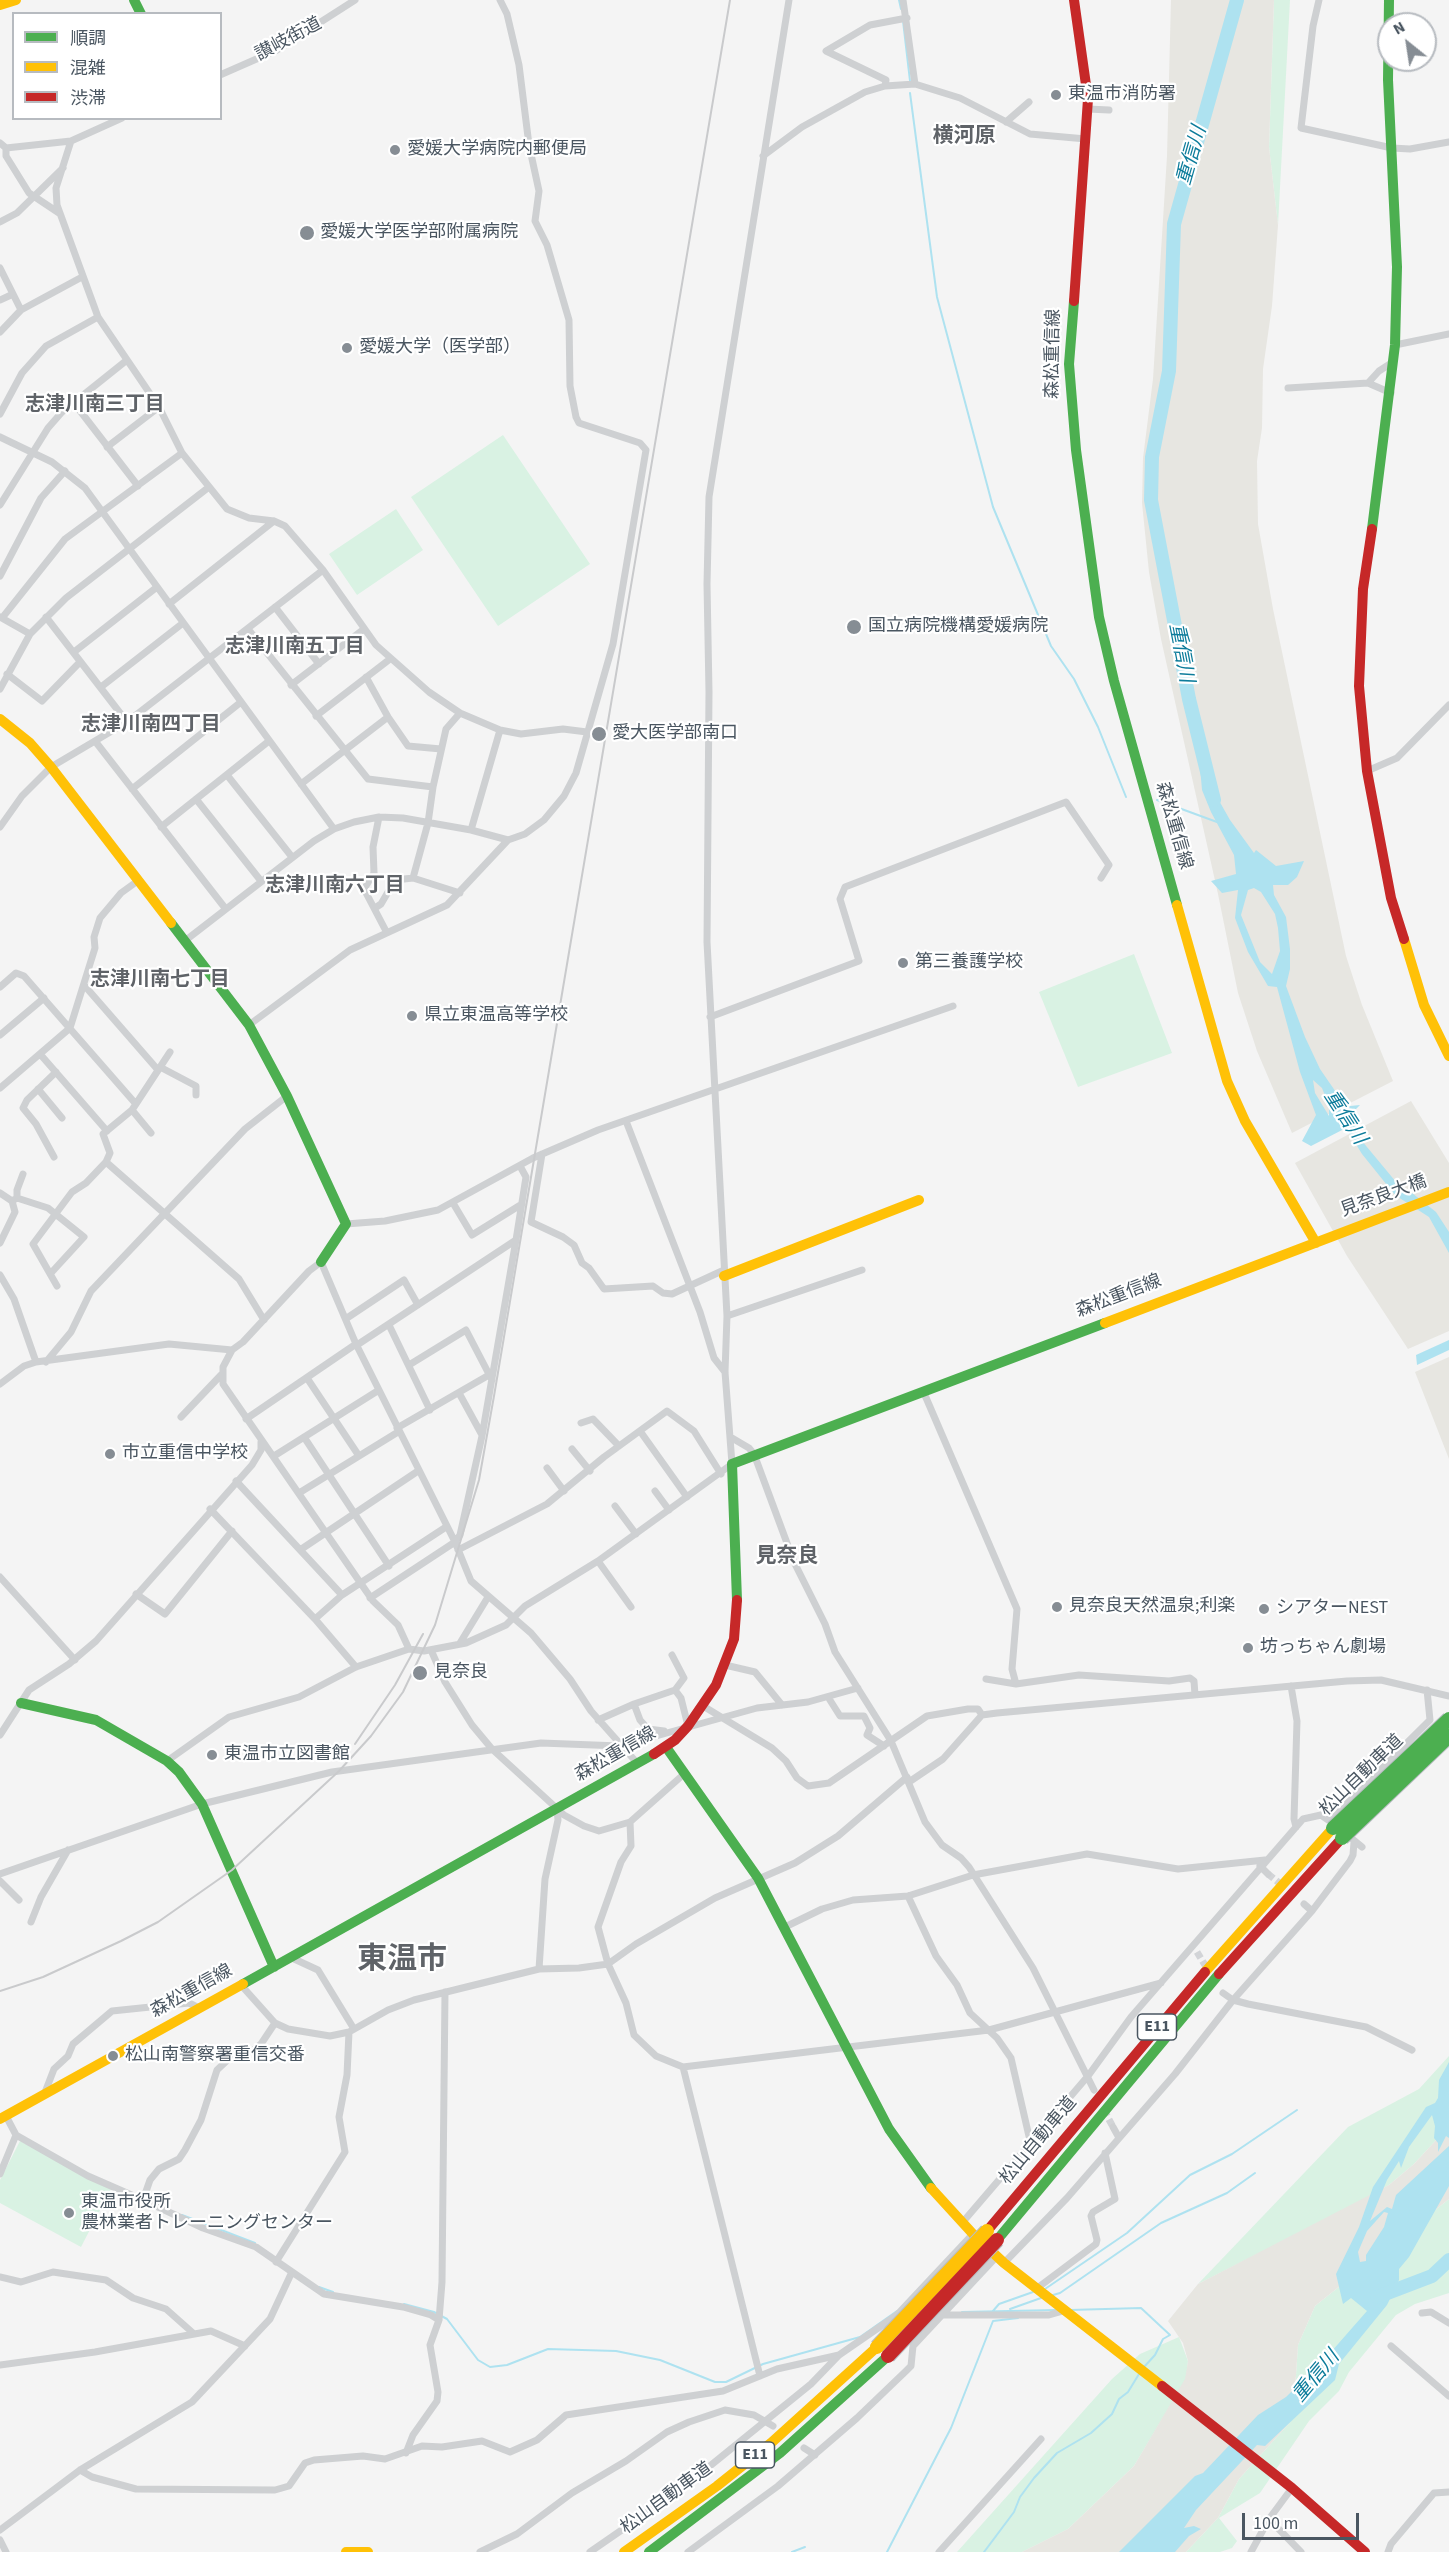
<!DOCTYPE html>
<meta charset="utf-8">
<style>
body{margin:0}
#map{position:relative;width:1449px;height:2552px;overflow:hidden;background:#f4f4f4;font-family:"Source Sans 3","Noto Sans JP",sans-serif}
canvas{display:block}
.legend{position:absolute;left:12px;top:12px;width:210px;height:108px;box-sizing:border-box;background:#fff;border:2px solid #b7bbc0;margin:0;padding:8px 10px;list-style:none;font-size:18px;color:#4a5661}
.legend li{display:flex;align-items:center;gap:12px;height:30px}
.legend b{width:30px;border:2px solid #b7bbc0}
.north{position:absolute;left:1377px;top:12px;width:60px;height:60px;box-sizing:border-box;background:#fff;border:2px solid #b7bbc0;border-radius:50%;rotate:330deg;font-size:16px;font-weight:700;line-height:24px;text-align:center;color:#4a5661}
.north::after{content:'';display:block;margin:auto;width:21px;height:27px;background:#868d94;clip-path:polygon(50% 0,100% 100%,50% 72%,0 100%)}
.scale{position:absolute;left:1242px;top:2513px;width:117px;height:27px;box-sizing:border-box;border:3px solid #4a5661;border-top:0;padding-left:8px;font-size:18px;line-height:21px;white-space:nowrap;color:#4a5661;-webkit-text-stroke:4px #fff;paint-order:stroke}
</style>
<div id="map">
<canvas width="1449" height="2552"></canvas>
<ul class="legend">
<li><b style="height:8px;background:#4caf50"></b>順調</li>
<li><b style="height:8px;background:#ffc107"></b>混雑</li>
<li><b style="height:8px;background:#c62828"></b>渋滞</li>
</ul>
<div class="north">N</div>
<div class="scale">100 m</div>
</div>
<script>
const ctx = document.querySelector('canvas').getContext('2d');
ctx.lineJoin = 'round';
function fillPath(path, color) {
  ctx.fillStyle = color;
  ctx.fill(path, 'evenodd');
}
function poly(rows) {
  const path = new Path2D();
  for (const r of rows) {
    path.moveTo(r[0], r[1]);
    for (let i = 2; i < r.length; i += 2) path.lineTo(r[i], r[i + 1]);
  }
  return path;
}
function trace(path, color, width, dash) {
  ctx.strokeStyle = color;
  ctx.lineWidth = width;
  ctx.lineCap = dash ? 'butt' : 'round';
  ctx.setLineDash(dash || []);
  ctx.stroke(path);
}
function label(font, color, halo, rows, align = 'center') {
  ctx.font = font + ' "Source Sans 3","Noto Sans JP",sans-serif';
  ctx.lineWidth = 4.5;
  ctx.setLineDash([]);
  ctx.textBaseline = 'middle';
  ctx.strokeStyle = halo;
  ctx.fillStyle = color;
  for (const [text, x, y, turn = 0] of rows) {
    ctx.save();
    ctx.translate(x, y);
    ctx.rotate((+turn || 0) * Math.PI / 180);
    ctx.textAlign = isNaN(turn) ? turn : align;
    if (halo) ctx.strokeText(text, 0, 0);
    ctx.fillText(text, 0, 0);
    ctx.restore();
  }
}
const green = poly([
 [1274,0,1290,0,1278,225,1269,147],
 [503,435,590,564,498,626,411,497],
 [396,509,423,550,357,595,329,554],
 [1134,954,1172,1053,1078,1087,1039,992],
 [1449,2056,1449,2126,1414,2164,1389,2185,1356,2204,1198,2284,1348,2127,1419,2089],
 [20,2141,111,2189,81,2247,0,2203,0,2180],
 [1449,2199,1449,2293,1415,2304,1396,2315,1349,2372,1339,2391,1309,2421,1260,2493,1219,2518,1237,2541,1232,2548,1220,2552,1186,2552,1218,2518,1239,2479,1293,2419,1298,2345,1315,2306],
 [1179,2337,1188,2361,1186,2379,1134,2466,1068,2529,1022,2552,957,2552,1112,2379,1140,2354]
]);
const sand = poly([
 [1171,0,1274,0,1269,147,1278,225,1272,306,1263,369,1262,428,1257,461,1258,524,1273,609,1346,956,1362,1005,1393,1081,1292,1133,1257,1051,1238,993,1218,894,1161,639,1149,572,1142,503,1143,458,1153,379,1167,156],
 [1411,1101,1449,1163,1449,1331,1408,1349,1347,1256,1295,1163],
 [1449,1357,1449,1459,1415,1372],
 [1449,2126,1449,2199,1315,2306,1298,2345,1293,2419,1239,2479,1218,2518,1186,2552,1022,2552,1068,2529,1134,2466,1185,2379,1188,2361,1183,2343,1168,2321,1198,2284,1389,2185,1414,2164]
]);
const water = poly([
 [1200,767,1230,820,1254,853,1256,850,1276,866,1304,861,1297,877,1288,885,1273,885,1274,895,1286,917,1290,949,1290,969,1286,986,1305,1037,1320,1069,1340,1098,1350,1106,1360,1105,1354,1111,1353,1119,1362,1141,1401,1188,1412,1193,1436,1212,1449,1232,1449,1253,1429,1217,1395,1195,1362,1154,1346,1128,1311,1146,1302,1141,1316,1115,1300,1072,1277,987,1268,986,1248,952,1235,918,1238,890,1222,893,1211,881,1236,874,1234,855,1211,812,1202,790],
 [1254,888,1261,892,1275,914,1278,928,1280,951,1272,974,1260,962,1241,915,1248,890],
 [1313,1080,1322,1088,1329,1106,1329,1116,1315,1093],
 [1449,1340,1449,1350,1417,1365,1416,1355],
 [1449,2062,1449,2138,1446,2136,1438,2152,1438,2143,1434,2138,1435,2126,1432,2115,1409,2147,1401,2168,1399,2161,1387,2180,1370,2221,1387,2207,1392,2209,1396,2195,1449,2146,1449,2186,1409,2257,1399,2269,1399,2280,1387,2305,1339,2364,1335,2380,1265,2446,1257,2445,1196,2510,1184,2528,1194,2526,1201,2529,1189,2536,1175,2552,1119,2552,1195,2476,1203,2473,1258,2415,1286,2397,1324,2360,1367,2311,1351,2298,1343,2304,1336,2274,1359,2227,1373,2187,1426,2107,1435,2103,1438,2098,1439,2080],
 [1384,2212,1388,2213,1384,2227,1366,2255,1366,2261,1360,2262,1358,2252,1367,2231]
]);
const stream = poly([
 [899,0,901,9],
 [903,21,910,81],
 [910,93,937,297,993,507,1051,646,1074,679,1098,727,1126,797],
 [1157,800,1217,822],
 [182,2215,255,2243],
 [319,2287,333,2292],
 [1045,2289,1127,2233,1190,2175,1232,2154,1297,2110],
 [1053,2295,1060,2293,1161,2223,1227,2193,1255,2173],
 [404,2304,434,2312,447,2319,478,2360,490,2367,507,2365,548,2349,616,2351,660,2360,715,2382,726,2382,763,2364,860,2337,897,2311],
 [1010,2309,1041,2298],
 [1070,2310,1141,2308,1170,2335,1163,2339,1155,2355,1144,2367],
 [993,2311,999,2304,1033,2292],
 [962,2312,1056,2310],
 [792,2552,805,2547],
 [887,2552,951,2428,993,2321,1018,2318],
 [984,2552,1014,2512,1020,2497,1034,2478,1057,2453,1091,2433,1112,2414,1119,2399,1128,2392,1139,2374]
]);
const river = poly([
 [1214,800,1189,699,1151,500,1152,457,1169,371,1174,224,1237,0],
 [1377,2297,1432,2276,1449,2260]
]);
const streetTunnel = poly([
 [1268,1874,1283,1886],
 [1197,1952,1208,1970],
 [1104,2110,1113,2127]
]);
const street = poly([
 [903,0,915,84],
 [1319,0,1313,26,1301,128,1392,148,1410,149,1449,142],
 [220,75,277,50,355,0],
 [885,86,886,80,826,51,870,25,907,18],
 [1088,109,1109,110],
 [1006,122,1029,102],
 [71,141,56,188,57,205,98,317,159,407,182,453,227,509,249,518,274,521,285,526,323,570,376,645,429,692,460,713,500,730,521,734,563,729,587,732],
 [0,143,6,148,71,141,122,118],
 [6,148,6,156,29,193,59,213],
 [763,156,802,127,865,92,885,86,915,84,960,98,1030,134,1086,139],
 [0,222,17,213,63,168],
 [0,268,21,310],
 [0,300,11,295],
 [0,332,21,310,82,277],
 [1395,345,1449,334],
 [1368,383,1391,393],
 [1288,388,1368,383,1379,371,1393,362],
 [74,403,138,486],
 [0,414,22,373,46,346,98,317],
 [0,437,52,462,85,488,334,829],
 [107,447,159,407],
 [0,505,48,428,62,412,127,360],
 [0,576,41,498,65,471],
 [169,604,274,521],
 [275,607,319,664],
 [0,617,30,634],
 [46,617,127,722],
 [2,618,65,539,182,453],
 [248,629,368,779,433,787],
 [74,652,157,587],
 [7,674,42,701,80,662],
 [366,677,388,717,408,746,441,749],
 [291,685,364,629],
 [101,687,183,623],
 [0,689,30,634,66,598,209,487],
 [316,716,390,659],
 [95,741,225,908],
 [1367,771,1397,758,1449,705],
 [227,775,292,857],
 [301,784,388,717],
 [132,789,241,702],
 [196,799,261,881],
 [379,817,373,847,374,873,364,889,387,933],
 [0,827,22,796,51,767,127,722,323,570],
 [161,827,269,741],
 [471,830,500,730],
 [413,878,428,823,433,787,446,729,460,713],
 [375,908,381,904,395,880,413,878,460,893],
 [186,940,314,841,334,829,354,822,379,817,403,818,471,830,508,840],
 [84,985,158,1070],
 [0,987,16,973,24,976,135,1103],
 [710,1017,859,961,840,899,845,887,1066,802,1109,865,1101,878],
 [249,1025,350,950,447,905,508,840,525,834,544,820,564,796,576,773,613,644,646,450,640,443,579,423,576,417,570,386,569,320,547,245,535,221,539,191,529,145,519,65,507,14,500,0],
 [0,1035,44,998],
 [40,1054,107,1131],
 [160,1067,196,1086,196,1095],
 [0,1088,70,1028,95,948,94,937,100,918,121,893,139,880],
 [38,1089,62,1118],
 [132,1110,151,1133],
 [626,1121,700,1312,714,1358,725,1372],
 [542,1154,531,1222,563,1237,574,1245,582,1263,589,1268,604,1289,653,1286,663,1293,672,1294,724,1270],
 [54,1157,36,1124,23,1108,27,1100,56,1072],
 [106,1162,239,1279,264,1320],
 [0,1193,12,1201,15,1212,0,1243],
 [17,1198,17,1190,23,1174],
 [12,1201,17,1198,48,1208,84,1237,51,1273],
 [453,1203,472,1235,522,1204],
 [346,1224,385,1221,438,1210,533,1158,598,1130,953,1006],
 [0,1275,14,1299,36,1362],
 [57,1286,33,1244,72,1192,86,1183,106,1162,110,1153,103,1134,132,1110,170,1052],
 [727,1316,862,1270],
 [347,1318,404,1280,418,1305],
 [389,1325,430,1410],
 [357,1345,516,1240],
 [46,1362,71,1332,91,1291,245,1129,287,1096],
 [409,1365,466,1330,492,1380],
 [307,1378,359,1456],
 [0,1384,24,1366,36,1362,169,1344,232,1350],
 [459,1393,482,1435],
 [924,1393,1017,1609,1012,1669,1016,1684],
 [181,1417,221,1375],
 [246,1419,356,1344],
 [581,1423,593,1419,619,1446],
 [397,1428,489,1375],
 [640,1431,687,1497],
 [304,1437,389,1566],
 [732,1438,749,1448,754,1454,794,1562,825,1624,835,1652,891,1741,925,1822,942,1845,961,1858,969,1867,1033,1968,1094,2090],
 [572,1449,590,1471],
 [274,1456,379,1390],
 [547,1468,564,1491],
 [236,1481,342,1595],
 [655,1491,669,1510],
 [299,1493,398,1432],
 [615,1506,636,1534],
 [210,1509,315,1619,356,1667],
 [300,1550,418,1471],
 [458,1550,547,1504,604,1457,667,1411,694,1431,721,1474],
 [598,1561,631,1607],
 [0,1577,75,1660],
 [136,1594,165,1614,232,1531],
 [370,1598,455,1542,460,1535,482,1436,516,1240,526,1177,520,1166],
 [315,1619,342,1595,446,1527],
 [463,1643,460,1643,488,1597],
 [409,1649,398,1625,373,1601,223,1384,223,1367,232,1350,243,1342,309,1271,321,1262,356,1344,455,1542,471,1581,531,1633,570,1679,591,1711,638,1764],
 [431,1650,445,1682,472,1725,492,1749,564,1815,584,1826,599,1831,630,1822],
 [672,1655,684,1678,675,1690,681,1698,688,1726],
 [725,1665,755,1672,782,1705],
 [986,1679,1016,1684,1079,1675,1169,1681,1190,1678,1194,1681,1195,1695],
 [1291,1686,1297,1721,1294,1819,1296,1827],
 [828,1697,840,1716,864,1716,870,1728,867,1735,884,1746],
 [634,1704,675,1690],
 [703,1706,772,1748,786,1761,797,1778,808,1786,829,1783,927,1716,968,1709,978,1709,982,1715],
 [598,1720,634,1704,640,1720,648,1729,664,1731],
 [0,1735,29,1690,69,1664,96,1641,252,1465,261,1450,261,1442],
 [167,1761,229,1717,299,1697,356,1667,409,1649,424,1651,466,1643,506,1625,525,1606,598,1561,732,1464,725,1372,727,1316,707,942,709,692,707,584,709,497,789,0],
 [684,1774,630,1822,631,1846,621,1862,598,1927,608,1964,626,2003,634,2035,656,2056,683,2067,989,2030,1161,1983],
 [909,1782,943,1759,982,1715,997,1713,1347,1681,1381,1680,1449,1696],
 [1330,1819,1430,1720,1427,1690],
 [1345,1833,1362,1847],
 [1260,1866,1268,1874],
 [0,1874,202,1804,332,1772,541,1743,620,1746,757,1708,808,1702,858,1688],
 [0,1881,19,1900],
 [908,1896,936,1956,957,1985,970,2013,997,2038,1011,2058,1031,2145],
 [1304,1904,1312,1911],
 [31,1922,41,1897,68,1850],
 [785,1927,822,1909,853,1900,908,1896,973,1875,1087,1854,1178,1869,1265,1860],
 [292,1958,318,1970,354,2029],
 [539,1969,545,1879,558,1820,557,1809],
 [241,1985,275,2023,288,2029,330,2036,349,2032,388,2010,414,2000,539,1969,579,1968,608,1964,636,1944,715,1898,795,1863,838,1836,907,1777],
 [1223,1993,1233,2000,1248,2004,1366,2027,1412,2050],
 [275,2023,261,2044,252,2051,235,2053,217,2070,201,2120,185,2150,179,2159,159,2169,150,2180,143,2200,203,2228,256,2247,324,2294,403,2307,431,2315,439,2320],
 [683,2067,760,2376],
 [44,2095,54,2069,68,2056,73,2044,112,2011,189,2003,199,2008],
 [1113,2127,1118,2136],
 [16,2135,88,2176,143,2200],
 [0,2174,16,2135,6,2116],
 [962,2223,1088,2076,1131,2017,1303,1819,1321,1815,1337,1826],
 [276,2262,345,2152,339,2117,347,2075,349,2032],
 [1004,2263,1067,2198,1175,2074,1233,2000,1312,1911,1350,1861,1353,1855,1354,1842],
 [0,2277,21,2282,53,2272,106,2280,133,2298,166,2309,193,2333],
 [1036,2289,1096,2244,1097,2240,1091,2216,1093,2212,1115,2199,1105,2153],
 [1422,2313,1431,2312,1449,2323],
 [942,2315,1049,2315,1063,2311],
 [1391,2346,1449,2396],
 [0,2365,95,2352,211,2331,245,2346],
 [804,2448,815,2455],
 [406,2453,413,2435,437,2401,438,2392,430,2345,439,2320,442,2282,445,1992],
 [80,2470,92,2477,136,2489,275,2490,289,2486,305,2463,314,2460,363,2456,385,2459,422,2446,442,2447,482,2441,510,2452,537,2440,566,2415,723,2391,777,2369,839,2355],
 [1269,2519,1301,2552],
 [0,2530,80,2470,192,2402,270,2319,291,2274],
 [0,2540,6,2552],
 [480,2552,517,2534,572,2493,626,2461,667,2432,689,2422,725,2410,754,2415,773,2426],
 [590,2552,684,2487,811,2384,839,2355,897,2315,973,2234],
 [688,2552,778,2486,857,2418,906,2371,911,2366,913,2346,997,2256],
 [939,2552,1041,2439],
 [1251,2552,1269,2519,1292,2488],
 [1388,2552,1391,2544,1434,2493,1449,2492]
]);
const fast = poly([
 [134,0,141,14],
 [1074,301,1069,364,1076,450,1099,617,1114,681,1177,905],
 [1372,529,1395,345,1397,267,1388,80,1389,0],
 [171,923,249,1025,287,1096,346,1224,321,1262],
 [737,1600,732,1464,1105,1323],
 [21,1703,96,1720,167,1761,179,1772,202,1804,274,1967],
 [666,1747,758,1878,889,2129,931,2188],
 [243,1984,654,1754],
 [997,2240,1219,1974],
 [649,2552,780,2453,888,2356]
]);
const slow = poly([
 [0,5,16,0],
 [0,719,30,743,51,767,171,923],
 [1177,905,1227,1081,1245,1121,1316,1243],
 [1404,939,1424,1005,1449,1056],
 [724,1276,919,1200],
 [1105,1323,1449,1192],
 [1205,1972,1333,1828],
 [0,2119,243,1984],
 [931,2188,973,2234,1004,2263,1162,2386],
 [346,2552,368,2552],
 [624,2552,717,2486,771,2443,877,2347]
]);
const jam = poly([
 [1074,301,1088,99,1074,0],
 [1372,529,1363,589,1359,686,1367,771,1391,898,1404,939],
 [654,1754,675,1740,688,1726,716,1685,734,1639,737,1600],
 [1219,1974,1342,1838],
 [987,2231,1205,1972],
 [1162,2386,1292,2488,1365,2552]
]);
const rail = poly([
 [355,1744,395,1685,423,1634],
 [0,1991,43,1977,121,1941,158,1922,232,1870,339,1771,371,1736,403,1692,435,1625,479,1480,494,1396,730,0]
]);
const fastBridge = poly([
 [1333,1828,1449,1719],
 [1342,1838,1449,1736]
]);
const slowBridge = poly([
 [877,2347,987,2231]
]);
const jamBridge = poly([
 [888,2356,997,2240]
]);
const markers = [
 [1056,95,6,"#868d94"],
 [395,150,6,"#868d94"],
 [307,233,8,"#868d94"],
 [347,348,6,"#868d94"],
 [854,627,8,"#868d94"],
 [599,734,8,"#868d94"],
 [903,963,6,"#868d94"],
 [412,1016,6,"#868d94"],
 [110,1454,6,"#868d94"],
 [1057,1607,6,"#868d94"],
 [1264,1609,6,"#868d94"],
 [1248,1648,6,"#868d94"],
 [420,1673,8,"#868d94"],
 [212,1755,6,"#868d94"],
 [113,2056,6,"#868d94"],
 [69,2213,6,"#868d94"]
];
const shields = [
 [1157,2027,39],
 [755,2455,39]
];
const shieldNames = [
 ["E11",1157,2027],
 ["E11",755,2455]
];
const streetNames = [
 ["讃岐街道",289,40,-28],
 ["森松重信線",1054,354,-89],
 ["森松重信線",1173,826,74],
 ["見奈良大橋",1384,1197,-20],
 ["森松重信線",1119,1297,-21],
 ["森松重信線",616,1755,-30],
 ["松山自動車道",1362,1776,-44],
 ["森松重信線",192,1992,-29],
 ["松山自動車道",1039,2141,-50],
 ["松山自動車道",667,2499,-36]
];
const poiNames = [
 ["東温市消防署",1068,95],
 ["愛媛大学病院内郵便局",407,150],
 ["愛媛大学医学部附属病院",320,233],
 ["愛媛大学（医学部）",359,348],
 ["国立病院機構愛媛病院",868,627],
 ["愛大医学部南口",612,734],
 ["第三養護学校",915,963],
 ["県立東温高等学校",424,1016],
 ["市立重信中学校",122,1454],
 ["見奈良天然温泉;利楽",1069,1607],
 ["シアターNEST",1276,1609],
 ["坊っちゃん劇場",1260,1648],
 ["見奈良",434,1673],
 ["東温市立図書館",224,1755],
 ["松山南警察署重信交番",125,2056],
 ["東温市役所",81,2203],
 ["農林業者トレーニングセンター",81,2224]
];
const waterNames = [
 ["重信川",1193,156,-74],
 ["重信川",1180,653,79],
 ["重信川",1344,1118,57],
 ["重信川",1317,2377,-50]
];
const neighbourhoodNames = [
 ["志津川南三丁目",95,406],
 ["志津川南五丁目",295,648],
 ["志津川南四丁目",151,726],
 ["志津川南六丁目",335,887],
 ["志津川南七丁目",160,981]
];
const quarterNames = [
 ["横河原",964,137],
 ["見奈良",787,1557]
];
const townNames = [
 ["東温市",402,1961]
];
fillPath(green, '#d9f2e3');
fillPath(sand, '#e7e6e1');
fillPath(water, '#aee2f0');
trace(stream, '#aee2f0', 2);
trace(river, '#aee2f0', 14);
trace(streetTunnel, '#d2d4d7', 7, [7, 3.5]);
trace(street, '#ced0d2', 7);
trace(fast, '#4caf50', 10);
trace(slow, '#ffc107', 10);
trace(jam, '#c62828', 10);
trace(rail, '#c9cacc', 2);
trace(fastBridge, '#b9bec3', 16, []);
trace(slowBridge, '#b9bec3', 16, []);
trace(jamBridge, '#b9bec3', 16, []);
trace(fastBridge, '#4caf50', 14);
trace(slowBridge, '#ffc107', 14);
trace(jamBridge, '#c62828', 14);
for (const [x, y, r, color] of markers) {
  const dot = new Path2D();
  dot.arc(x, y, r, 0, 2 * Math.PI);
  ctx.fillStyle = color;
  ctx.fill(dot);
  trace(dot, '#fff', 2);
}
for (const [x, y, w] of shields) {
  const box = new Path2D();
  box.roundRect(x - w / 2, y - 13, w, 26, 4.5);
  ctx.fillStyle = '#fff';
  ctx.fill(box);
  trace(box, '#4a5661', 1.5);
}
label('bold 16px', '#4a5661', null, shieldNames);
label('18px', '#4a5661', '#fff', streetNames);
label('18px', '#4a5661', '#fff', poiNames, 'left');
label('italic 20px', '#0c7c9b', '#fff', waterNames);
label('bold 20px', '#5f6368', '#fff', neighbourhoodNames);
label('bold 21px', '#5f6368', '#fff', quarterNames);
label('bold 30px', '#5f6368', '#fff', townNames);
</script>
